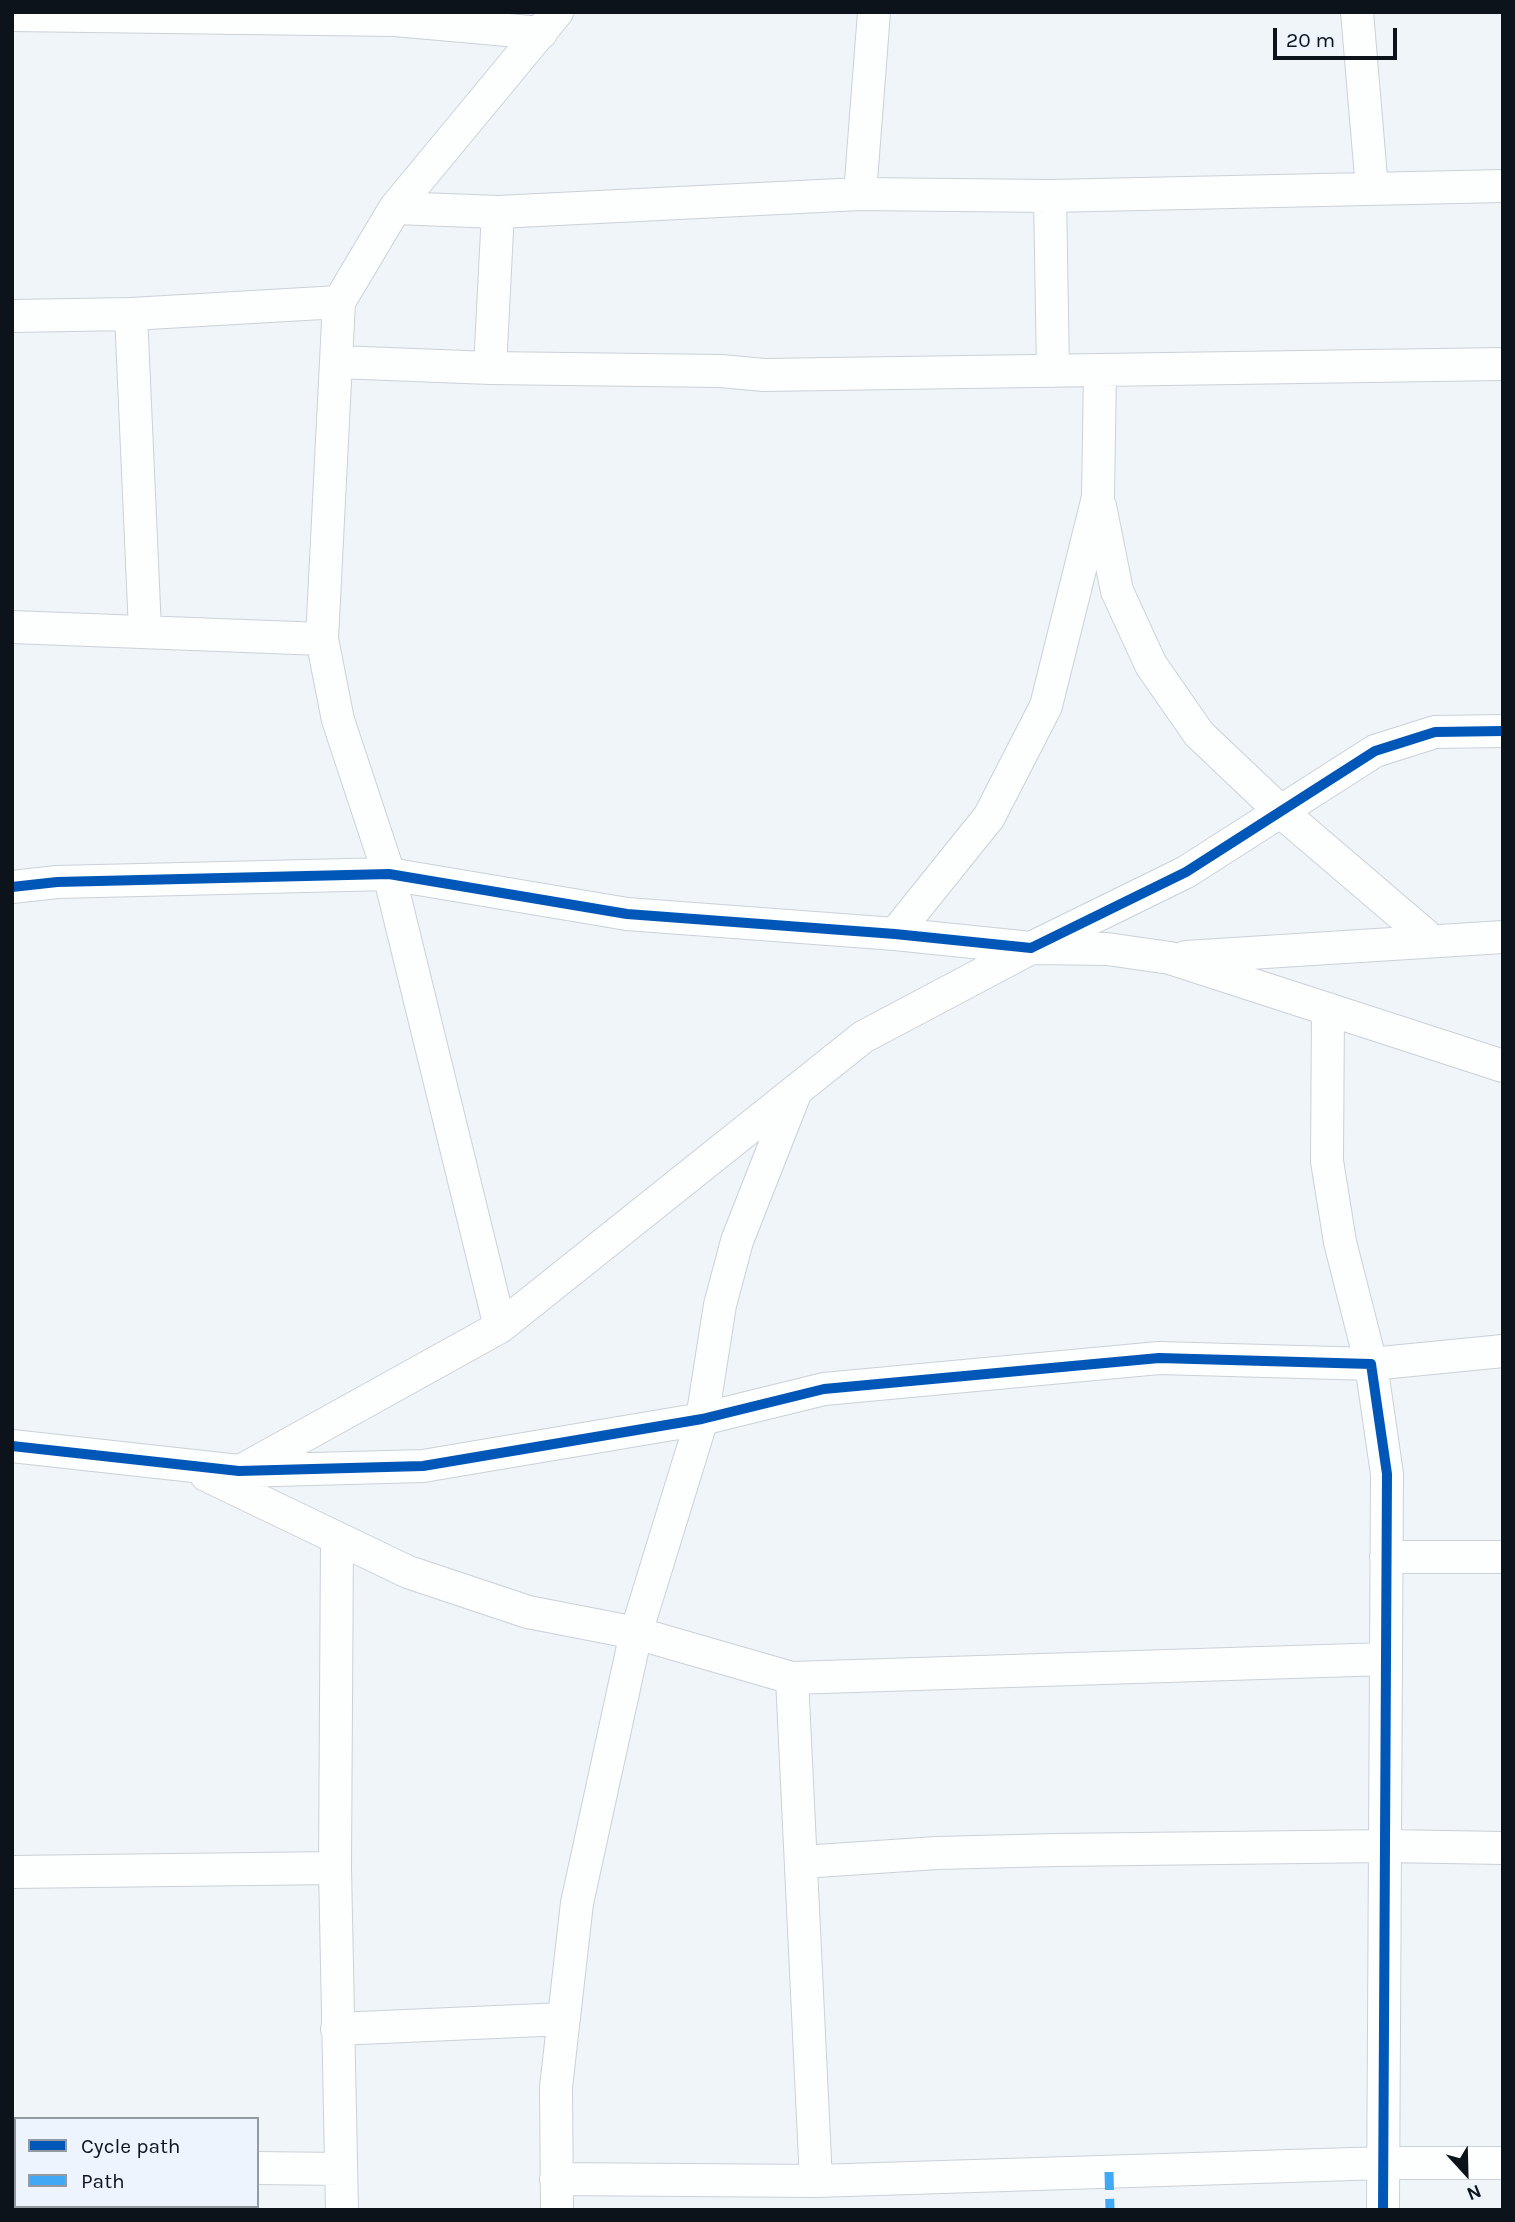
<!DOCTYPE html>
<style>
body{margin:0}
#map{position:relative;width:1515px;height:2222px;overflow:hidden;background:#f0f5fa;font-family:Karla,sans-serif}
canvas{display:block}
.frame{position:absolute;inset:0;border:14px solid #0d131a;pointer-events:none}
.legend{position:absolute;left:14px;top:2117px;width:245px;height:91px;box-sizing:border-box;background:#edf4fd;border:2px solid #939aa2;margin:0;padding:9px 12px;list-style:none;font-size:21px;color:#0d131a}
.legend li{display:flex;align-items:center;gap:14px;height:35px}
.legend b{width:35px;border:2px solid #939aa2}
.north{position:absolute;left:1431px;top:2138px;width:70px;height:70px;-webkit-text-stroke:5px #edf4fd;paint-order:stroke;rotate:158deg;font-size:19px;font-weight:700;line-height:28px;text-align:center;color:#0d131a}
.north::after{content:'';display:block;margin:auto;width:24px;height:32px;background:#0d131a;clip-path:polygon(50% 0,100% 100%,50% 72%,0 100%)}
.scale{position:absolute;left:1273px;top:28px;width:124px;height:32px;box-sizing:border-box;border:4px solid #0d131a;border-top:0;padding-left:9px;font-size:21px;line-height:24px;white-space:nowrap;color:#0d131a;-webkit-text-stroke:5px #edf4fd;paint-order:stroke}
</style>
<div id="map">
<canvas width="1515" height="2222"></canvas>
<div class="frame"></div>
<ul class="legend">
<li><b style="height:9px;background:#0057b8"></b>Cycle path</li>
<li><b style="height:9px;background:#3fa9f5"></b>Path</li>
</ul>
<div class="north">N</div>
<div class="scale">20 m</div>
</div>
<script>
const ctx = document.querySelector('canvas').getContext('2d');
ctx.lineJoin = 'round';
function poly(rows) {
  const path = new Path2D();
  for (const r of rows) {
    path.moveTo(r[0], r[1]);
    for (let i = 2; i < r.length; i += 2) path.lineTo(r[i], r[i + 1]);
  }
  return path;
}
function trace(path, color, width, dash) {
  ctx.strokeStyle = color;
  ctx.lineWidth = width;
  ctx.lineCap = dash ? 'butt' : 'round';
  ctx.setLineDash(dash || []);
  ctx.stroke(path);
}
const minor = poly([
 [1357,12,1372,189],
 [12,15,395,20,541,33],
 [860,194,874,12],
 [1050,196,1053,371],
 [395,208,498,212,860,194,1050,196,1503,186],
 [131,314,145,630],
 [12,316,131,314,339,302],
 [338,362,490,368,721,371,764,375,1503,364],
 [490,368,498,212],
 [1100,506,1117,591,1151,665,1199,734,1279,810,1431,940],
 [12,627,322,639,338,720,389,874,500,1327],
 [322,639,339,302,395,208,557,12],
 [12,887,57,882,389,874,627,914,895,934,1031,948,1186,872,1375,751,1435,732,1503,731],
 [895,934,989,817,1046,706,1098,497,1100,371],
 [1186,957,1503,937],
 [1328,1009,1327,1161,1340,1242,1371,1364,1503,1351],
 [796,1091,737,1241,720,1305,702,1419,636,1633,792,1678,1386,1659],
 [12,1446,239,1471,423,1466,702,1419,824,1389,1159,1358,1371,1364,1387,1474,1383,2210],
 [244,1469,500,1327,863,1037,1031,948,1107,949,1170,958,1503,1066],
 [206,1475,408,1572,528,1612,636,1633,577,1903,556,2087,557,2210],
 [337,1538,335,1868,342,2210],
 [1386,1557,1503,1557],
 [792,1678,816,2181],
 [802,1862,937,1853,1056,1850,1387,1846,1503,1848],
 [12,1872,335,1868],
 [337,2029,564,2019],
 [257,2168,340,2169],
 [12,2172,16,2172],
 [556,2179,816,2181,1384,2163,1503,2163]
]);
const quiet = poly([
 [1109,2172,1110,2210]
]);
const cycleway = poly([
 [12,887,57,882,389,874,627,914,895,934,1031,948,1186,872,1375,751,1435,732,1503,731],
 [12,1446,239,1471,423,1466,702,1419,824,1389,1159,1358,1371,1364,1387,1474,1383,2210]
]);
trace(minor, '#cbd1d7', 34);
trace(minor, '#fdfefe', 32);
trace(quiet, '#3fa9f5', 9, [18, 9]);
trace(cycleway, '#0057b8', 10);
</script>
